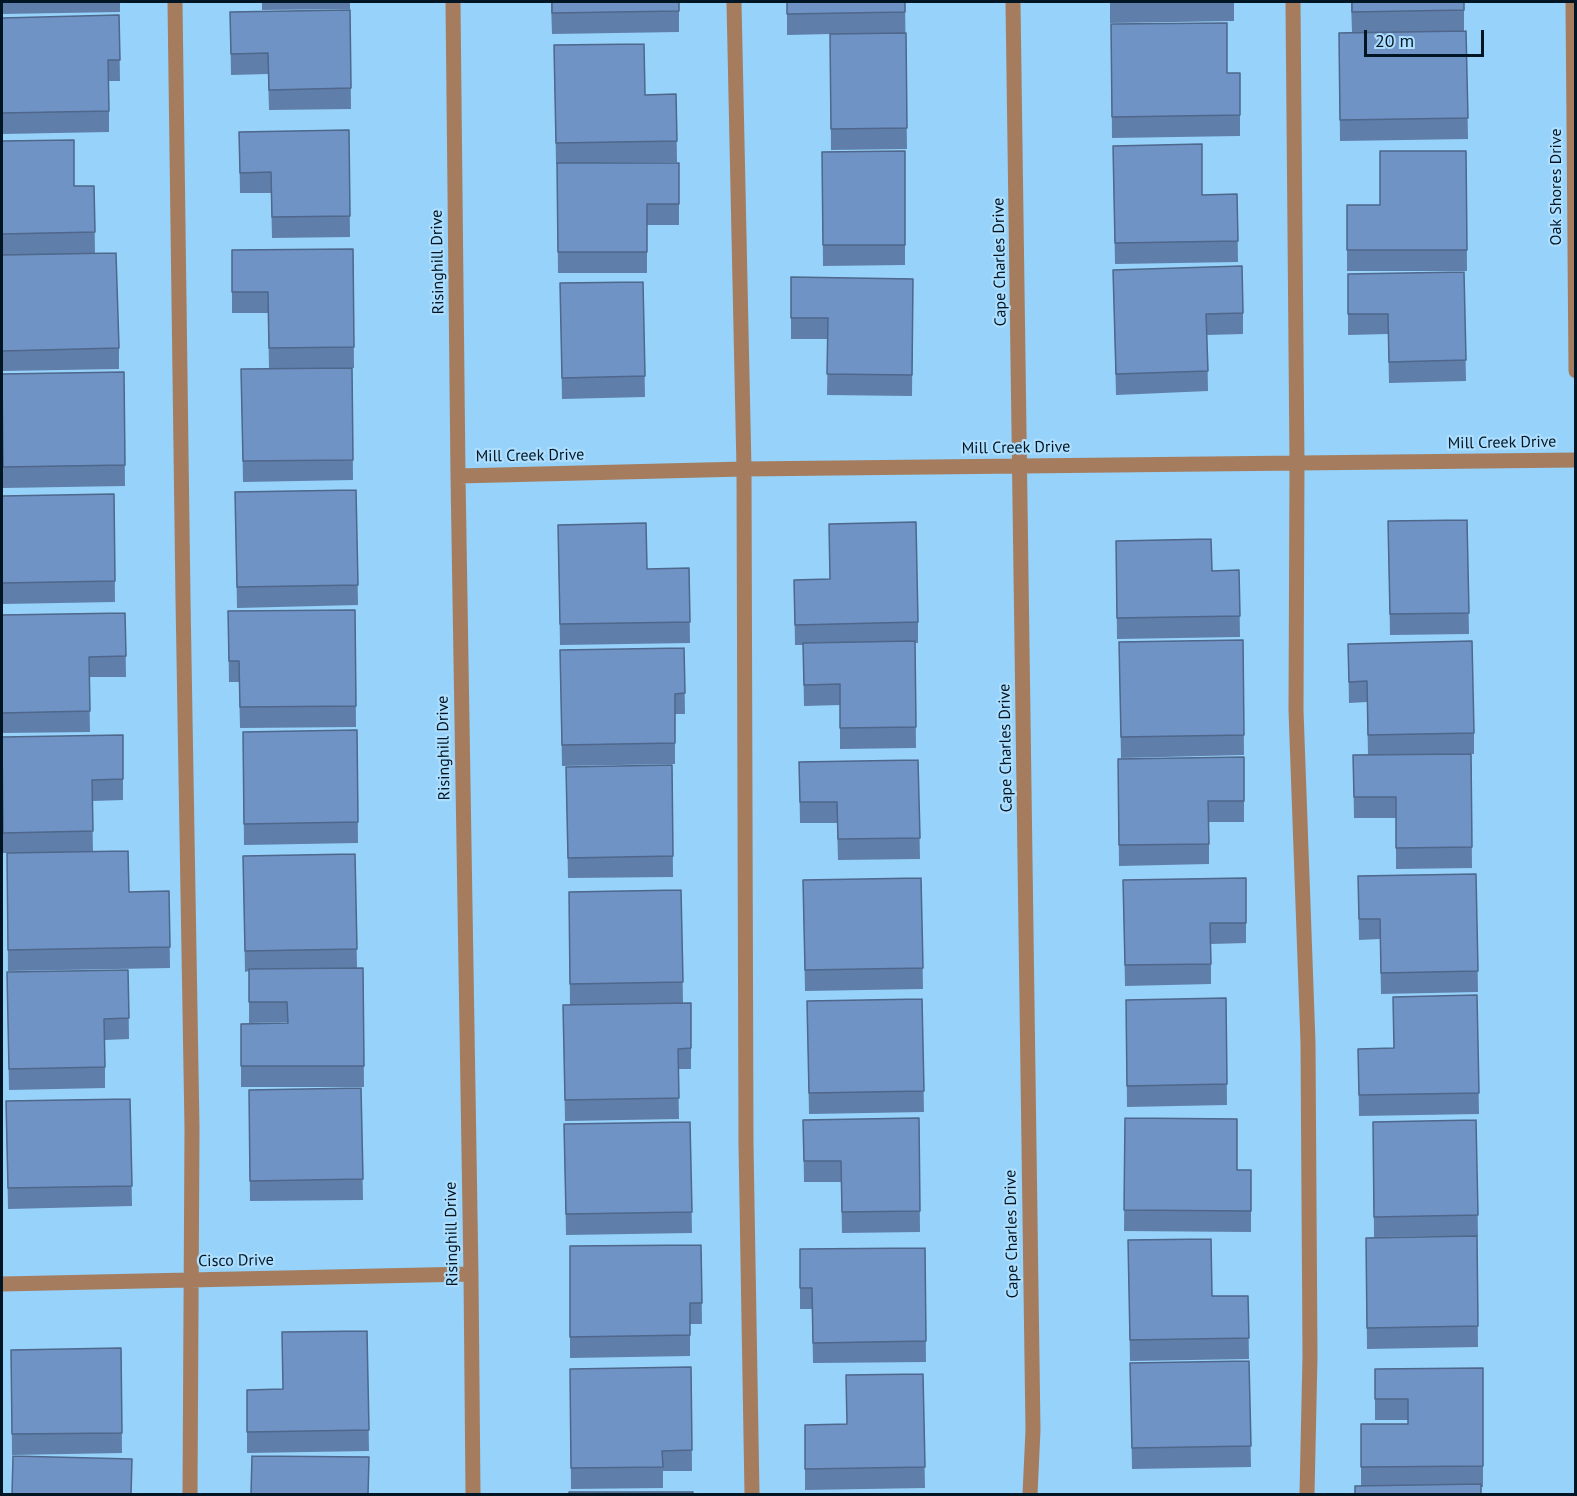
<!DOCTYPE html>
<style>
body{margin:0}
#map{position:relative;width:1577px;height:1496px;overflow:hidden;background:#96d2fa;font-family:"PT Sans",sans-serif}
canvas{display:block}
.frame{position:absolute;inset:0;border:3px solid #001624;pointer-events:none}
.scale{position:absolute;left:1364px;top:30px;width:120px;height:27px;box-sizing:border-box;border:3px solid #001624;border-top:0;padding-left:8px;font-size:18px;line-height:21px;white-space:nowrap;color:#001624;-webkit-text-stroke:4px #aedefe;paint-order:stroke}
</style>
<div id="map">
<canvas width="1577" height="1496"></canvas>
<div class="frame"></div>
<div class="scale">20 m</div>
</div>
<script>
const ctx = document.querySelector('canvas').getContext('2d');
ctx.lineJoin = 'round';
function poly(rows) {
  const path = new Path2D();
  for (const r of rows) {
    path.moveTo(r[0], r[1]);
    for (let i = 2; i < r.length; i += 2) path.lineTo(r[i], r[i + 1]);
  }
  return path;
}
function trace(path, color, width, dash) {
  ctx.strokeStyle = color;
  ctx.lineWidth = width;
  ctx.lineCap = dash ? 'butt' : 'round';
  ctx.setLineDash(dash || []);
  ctx.stroke(path);
}
function fillPath(path, color) {
  ctx.fillStyle = color;
  ctx.fill(path, 'evenodd');
}
function label(font, color, halo, rows, align = 'center') {
  ctx.font = font + ' "PT Sans",sans-serif';
  ctx.lineWidth = 4.5;
  ctx.setLineDash([]);
  ctx.textBaseline = 'middle';
  ctx.strokeStyle = halo;
  ctx.fillStyle = color;
  for (const [text, x, y, turn = 0] of rows) {
    ctx.save();
    ctx.translate(x, y);
    ctx.rotate((+turn || 0) * Math.PI / 180);
    ctx.textAlign = isNaN(turn) ? turn : align;
    if (halo) ctx.strokeText(text, 0, 0);
    ctx.fillText(text, 0, 0);
    ctx.restore();
  }
}
const minor = poly([
 [175,2,183,599,192,1128,190,1494],
 [453,2,458,476,471,1274,473,1494],
 [734,2,744,469,746,1145,752,1494],
 [1013,2,1033,1430,1030,1494],
 [1293,2,1297,463,1296,710,1308,1043,1310,1356,1307,1494],
 [1573,2,1576,371],
 [458,476,744,469,1576,460],
 [2,1284,471,1274]
]);
const wall = poly([
 [2,2,120,2,120,12,2,14],
 [262,2,350,2,350,9,262,10],
 [551,2,679,2,679,32,552,34],
 [787,2,905,2,907,149,831,150,830,34,787,35],
 [1110,2,1234,2,1234,21,1110,23],
 [1351,2,1464,2,1464,31,1466,31,1468,139,1340,141,1339,33,1352,32],
 [350,10,351,109,269,110,268,74,231,75,230,12],
 [119,15,120,81,109,81,109,132,2,134,2,18],
 [1111,24,1227,73,1240,73,1240,136,1112,138],
 [554,45,645,95,676,94,677,162,593,163,679,163,679,225,647,225,647,273,558,273,557,164,556,164],
 [349,130,350,237,272,238,271,193,240,193,239,132],
 [2,141,74,186,94,186,95,253,119,348,119,369,2,371],
 [1113,146,1202,195,1237,194,1238,262,1115,264],
 [905,151,905,265,823,266,822,152],
 [1466,151,1467,271,1347,271,1347,205,1380,205],
 [353,249,354,368,352,368,353,480,243,482,241,369,269,369,268,313,232,313,232,250],
 [1113,270,1243,313,1243,334,1207,335,1208,391,1116,395],
 [1464,272,1466,381,1389,383,1388,334,1348,335,1348,274],
 [791,277,913,279,912,396,827,395,828,339,791,339],
 [643,282,645,397,562,399,560,283],
 [124,372,125,486,3,488,2,421],
 [356,490,358,605,237,608,235,492],
 [114,494,115,602,2,604,2,574],
 [1467,520,1469,634,1390,635,1388,521],
 [558,525,647,569,689,568,690,643,560,645],
 [1116,541,1212,571,1239,570,1240,637,1117,639],
 [794,580,918,622,918,643,915,643,916,748,840,749,840,705,804,706,803,645,795,645],
 [355,610,356,727,240,728,239,682,229,682,228,611],
 [125,613,126,677,89,677,90,732,2,733,2,615],
 [1243,640,1244,755,1121,758,1119,642],
 [1348,644,1474,733,1474,754,1471,754,1472,868,1396,869,1396,818,1354,818,1353,755,1368,755,1367,702,1349,703],
 [684,648,685,714,675,714,675,764,562,766,560,650],
 [357,730,358,843,244,845,243,732],
 [123,735,123,800,92,801,93,852,129,892,169,891,170,968,8,971,7,853,3,853,2,764],
 [1244,757,1244,822,1209,822,1209,864,1119,866,1118,759],
 [918,760,920,859,838,860,837,823,800,823,799,762],
 [672,765,673,877,568,878,566,767],
 [355,854,357,968,363,968,364,1087,241,1087,241,1024,287,1023,287,1022,249,1023,249,971,245,972,243,856],
 [1476,874,1478,992,1381,994,1380,939,1359,940,1358,876],
 [921,878,923,989,805,991,803,880],
 [1246,878,1246,943,1211,944,1211,984,1125,986,1123,880],
 [681,890,683,1003,570,1005,569,892],
 [128,970,129,1039,105,1040,105,1088,9,1090,7,972],
 [1477,995,1479,1114,1359,1116,1358,1049,1394,1048],
 [1226,998,1227,1105,1127,1107,1126,1000],
 [922,999,924,1112,809,1114,807,1001],
 [691,1003,691,1069,678,1069,679,1119,565,1121,563,1005],
 [361,1088,363,1200,250,1201,249,1090],
 [130,1099,132,1206,8,1209,6,1101],
 [919,1118,920,1232,842,1233,841,1182,804,1182,803,1120],
 [1125,1118,1237,1170,1251,1170,1251,1232,1124,1231],
 [1476,1120,1478,1236,1374,1237,1373,1122],
 [690,1122,692,1233,566,1235,564,1124],
 [1477,1236,1478,1347,1367,1349,1366,1238],
 [1128,1240,1212,1296,1248,1296,1249,1359,1130,1361],
 [701,1245,702,1324,690,1324,690,1356,570,1358,570,1246],
 [925,1248,926,1362,813,1363,812,1309,800,1309,800,1249],
 [367,1331,369,1451,247,1453,247,1390,282,1389],
 [121,1348,122,1453,12,1455,11,1350],
 [1249,1361,1251,1467,1132,1469,1130,1363],
 [691,1367,692,1471,663,1471,663,1488,571,1489,570,1369],
 [1483,1368,1483,1487,1361,1486,1361,1424,1408,1424,1408,1420,1375,1420,1375,1369],
 [923,1374,925,1488,805,1490,805,1425,846,1424]
]);
const building = poly([
 [552,2,679,2,679,11,552,13,552,2],
 [787,2,905,2,905,12,787,14,787,2],
 [1352,2,1464,2,1464,10,1352,12,1352,2],
 [350,10,351,88,269,90,268,53,231,54,230,12,350,10],
 [119,15,120,60,108,60,109,111,2,113,2,18,119,15],
 [1227,23,1227,73,1240,73,1240,115,1112,117,1111,24,1227,23],
 [1466,31,1468,118,1340,120,1339,33,1466,31],
 [906,33,907,128,831,129,830,34,906,33],
 [644,44,645,95,676,94,677,141,556,143,554,45,644,44],
 [349,130,350,216,272,217,271,172,240,173,239,132,349,130],
 [74,140,74,186,94,186,95,232,2,234,2,141,74,140],
 [1202,144,1202,195,1237,194,1238,241,1115,243,1113,146,1202,144],
 [905,151,905,245,823,245,822,152,905,151],
 [1380,151,1466,151,1467,250,1347,250,1347,205,1380,205,1380,151],
 [557,163,679,163,679,204,647,204,647,252,558,252,557,163],
 [353,249,354,347,269,348,268,292,232,292,232,250,353,249],
 [116,253,119,348,2,351,2,255,116,253],
 [1242,266,1243,313,1206,314,1208,371,1116,374,1113,270,1242,266],
 [1464,272,1466,360,1389,362,1388,314,1348,314,1348,274,1464,272],
 [791,277,913,279,912,375,827,374,828,318,791,318,791,277],
 [643,282,645,376,562,378,560,283,643,282],
 [352,368,353,460,243,461,241,369,352,368],
 [124,372,125,465,3,467,2,374,124,372],
 [356,490,358,585,237,587,235,492,356,490],
 [114,494,115,581,2,583,2,496,114,494],
 [1467,520,1469,613,1390,614,1388,521,1467,520],
 [916,522,918,622,795,625,794,580,830,579,829,524,916,522],
 [646,523,647,569,689,568,690,622,560,624,558,525,646,523],
 [1211,539,1212,571,1239,570,1240,616,1117,618,1116,541,1211,539],
 [355,610,356,706,240,707,239,661,229,661,228,611,355,610],
 [125,613,126,656,89,657,90,711,2,713,2,615,125,613],
 [1243,640,1244,735,1121,737,1119,642,1243,640],
 [915,641,916,727,840,728,840,684,804,685,803,643,915,641],
 [1472,641,1474,733,1368,735,1367,681,1349,682,1348,644,1472,641],
 [684,648,685,693,675,694,675,743,562,745,560,650,684,648],
 [357,730,358,822,244,824,243,732,357,730],
 [123,735,123,779,92,780,93,831,3,833,2,737,123,735],
 [1471,754,1472,847,1396,848,1396,797,1354,797,1353,755,1471,754],
 [1244,757,1244,801,1208,801,1209,844,1119,845,1118,759,1244,757],
 [918,760,920,838,838,839,837,802,800,802,799,762,918,760],
 [672,765,673,856,568,858,566,767,672,765],
 [128,851,129,892,169,891,170,947,8,950,7,853,128,851],
 [355,854,357,949,245,951,243,856,355,854],
 [1476,874,1478,971,1381,973,1380,919,1359,919,1358,876,1476,874],
 [921,878,923,968,805,970,803,880,921,878],
 [1246,878,1246,923,1210,923,1211,964,1125,965,1123,880,1246,878],
 [681,890,683,982,570,984,569,892,681,890],
 [363,968,364,1066,241,1066,241,1024,288,1023,287,1002,249,1002,249,969,363,968],
 [128,970,129,1018,104,1019,105,1067,9,1069,7,972,128,970],
 [1477,995,1479,1093,1359,1095,1358,1049,1394,1048,1393,997,1477,995],
 [1226,998,1227,1084,1127,1086,1126,1000,1226,998],
 [922,999,924,1091,809,1093,807,1001,922,999],
 [691,1003,691,1048,678,1049,679,1098,565,1100,563,1005,691,1003],
 [361,1088,363,1179,250,1181,249,1090,361,1088],
 [130,1099,132,1186,8,1188,6,1101,130,1099],
 [919,1118,920,1211,842,1212,841,1161,804,1161,803,1120,919,1118],
 [1125,1118,1237,1119,1237,1170,1251,1170,1251,1211,1124,1210,1125,1118],
 [1476,1120,1478,1215,1374,1217,1373,1122,1476,1120],
 [690,1122,692,1212,566,1214,564,1124,690,1122],
 [1477,1236,1478,1326,1367,1328,1366,1238,1477,1236],
 [1211,1239,1212,1296,1248,1296,1249,1338,1130,1340,1128,1240,1211,1239],
 [701,1245,702,1303,690,1303,690,1335,570,1337,570,1246,701,1245],
 [925,1248,926,1341,813,1343,812,1288,800,1288,800,1249,925,1248],
 [367,1331,369,1430,247,1432,247,1390,283,1389,282,1332,367,1331],
 [121,1348,122,1433,12,1434,11,1350,121,1348],
 [1249,1361,1251,1446,1132,1448,1130,1363,1249,1361],
 [691,1367,692,1450,662,1451,663,1467,571,1468,570,1369,691,1367],
 [1483,1368,1483,1466,1361,1467,1361,1424,1408,1424,1408,1399,1375,1399,1375,1369,1483,1368],
 [923,1374,925,1467,805,1469,805,1425,847,1424,846,1375,923,1374],
 [13,1456,132,1459,131,1494,12,1494,13,1456],
 [252,1456,369,1457,368,1494,251,1494,252,1456],
 [1481,1484,1481,1494,1355,1494,1355,1486,1481,1484],
 [569,1492,693,1492,693,1494,569,1494,569,1492]
]);
const streetNames = [
 ["Oak Shores Drive",1556,187,-90],
 ["Risinghill Drive",438,262,-91],
 ["Cape Charles Drive",1000,262,-91],
 ["Mill Creek Drive",1502,443,-1],
 ["Mill Creek Drive",1016,448,-1],
 ["Mill Creek Drive",530,456,-1],
 ["Risinghill Drive",444,748,-91],
 ["Cape Charles Drive",1006,748,-91],
 ["Risinghill Drive",452,1234,-91],
 ["Cape Charles Drive",1012,1234,-91],
 ["Cisco Drive",236,1261,-1]
];
trace(minor, '#a57d5e', 15);
fillPath(wall, '#607eaa');
fillPath(building, '#7093c6');
trace(building, '#4e678b', 1.5);
label('16px', '#001624', '#aedefe', streetNames);
</script>
